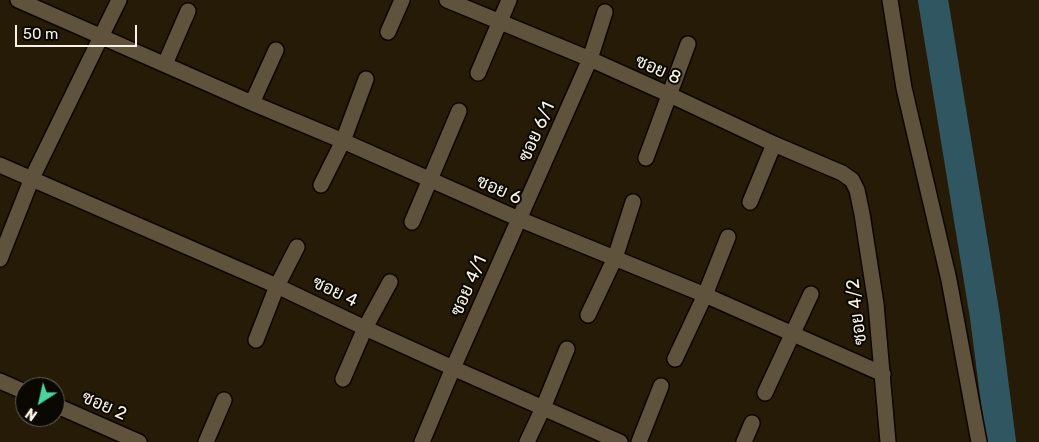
<!DOCTYPE html>
<meta charset="utf-8">
<style>
body{margin:0}
#map{position:relative;width:1039px;height:442px;overflow:hidden;background:#251b07;font-family:Rubik,sans-serif}
canvas{display:block}
.north{position:absolute;left:15px;top:377px;width:50px;height:50px;box-sizing:border-box;background:#0b0702;border:1px solid #6a655d;border-radius:50%;rotate:215deg;font-size:14px;font-weight:700;line-height:20px;text-align:center;color:#f9f2e6}
.north::after{content:'';display:block;margin:auto;width:18px;height:22px;background:#49d49d;clip-path:polygon(50% 0,100% 100%,50% 72%,0 100%)}
.scale{position:absolute;left:15px;top:25px;width:122px;height:22px;box-sizing:border-box;border:2px solid #f9f2e6;border-top:0;padding-left:6px;font-size:15px;line-height:18px;white-space:nowrap;color:#f9f2e6;-webkit-text-stroke:4px #0b0702;paint-order:stroke}
</style>
<div id="map">
<canvas width="1039" height="442"></canvas>
<div class="north">N</div>
<div class="scale">50 m</div>
</div>
<script>
const ctx = document.querySelector('canvas').getContext('2d');
ctx.lineJoin = 'round';
function poly(rows) {
  const path = new Path2D();
  for (const r of rows) {
    path.moveTo(r[0], r[1]);
    for (let i = 2; i < r.length; i += 2) path.lineTo(r[i], r[i + 1]);
  }
  return path;
}
function trace(path, color, width, dash) {
  ctx.strokeStyle = color;
  ctx.lineWidth = width;
  ctx.lineCap = dash ? 'butt' : 'round';
  ctx.setLineDash(dash || []);
  ctx.stroke(path);
}
function label(font, color, halo, rows, align = 'center') {
  ctx.font = font + ' Rubik,Sarabun,sans-serif';
  ctx.lineWidth = 4;
  ctx.setLineDash([]);
  ctx.textBaseline = 'middle';
  ctx.strokeStyle = halo;
  ctx.fillStyle = color;
  for (const [text, x, y, turn = 0] of rows) {
    ctx.save();
    ctx.translate(x, y);
    ctx.rotate((+turn || 0) * Math.PI / 180);
    ctx.textAlign = isNaN(turn) ? turn : align;
    if (halo) ctx.strokeText(text, 0, 0);
    ctx.fillText(text, 0, 0);
    ctx.restore();
  }
}
const river = poly([
 [933,0,985,317,1001,442]
]);
const street = poly([
 [18,0,252,103,343,141,519,219,705,295,883,374],
 [447,0,590,59,670,95,774,144,842,173,852,180,857,190,862,214,876,304,888,442],
 [890,0,904,88,949,280,979,442],
 [388,32,402,0],
 [165,64,188,11],
 [478,73,509,0],
 [252,103,276,50],
 [646,158,688,44],
 [0,165,277,286,365,328,453,368,620,442],
 [321,185,343,141,366,79],
 [750,202,774,144],
 [412,222,459,111],
 [0,259,32,178,119,0],
 [588,315,615,258,633,202],
 [256,340,277,286,297,247],
 [675,359,705,295,728,237],
 [343,379,365,328,390,282],
 [0,381,25,392],
 [765,393,811,294],
 [55,405,139,442],
 [206,442,224,400],
 [422,442,453,368,590,59,605,12],
 [527,442,543,408,567,349],
 [639,442,661,386],
 [744,442,752,423]
]);
const streetNames = [
 ["ซอย 8",658,70,24],
 ["ซอย 6/1",537,132,-66],
 ["ซอย 6",499,190,24],
 ["ซอย 4/1",469,286,-66],
 ["ซอย 4",335,292,26],
 ["ซอย 4/2",857,312,-97],
 ["ซอย 2",104,406,24]
];
trace(river, '#305662', 30);
trace(street, '#0e0500', 18);
trace(street, '#5f533e', 15);
label('18px', '#f9f2e6', '#0b0702', streetNames);
</script>
